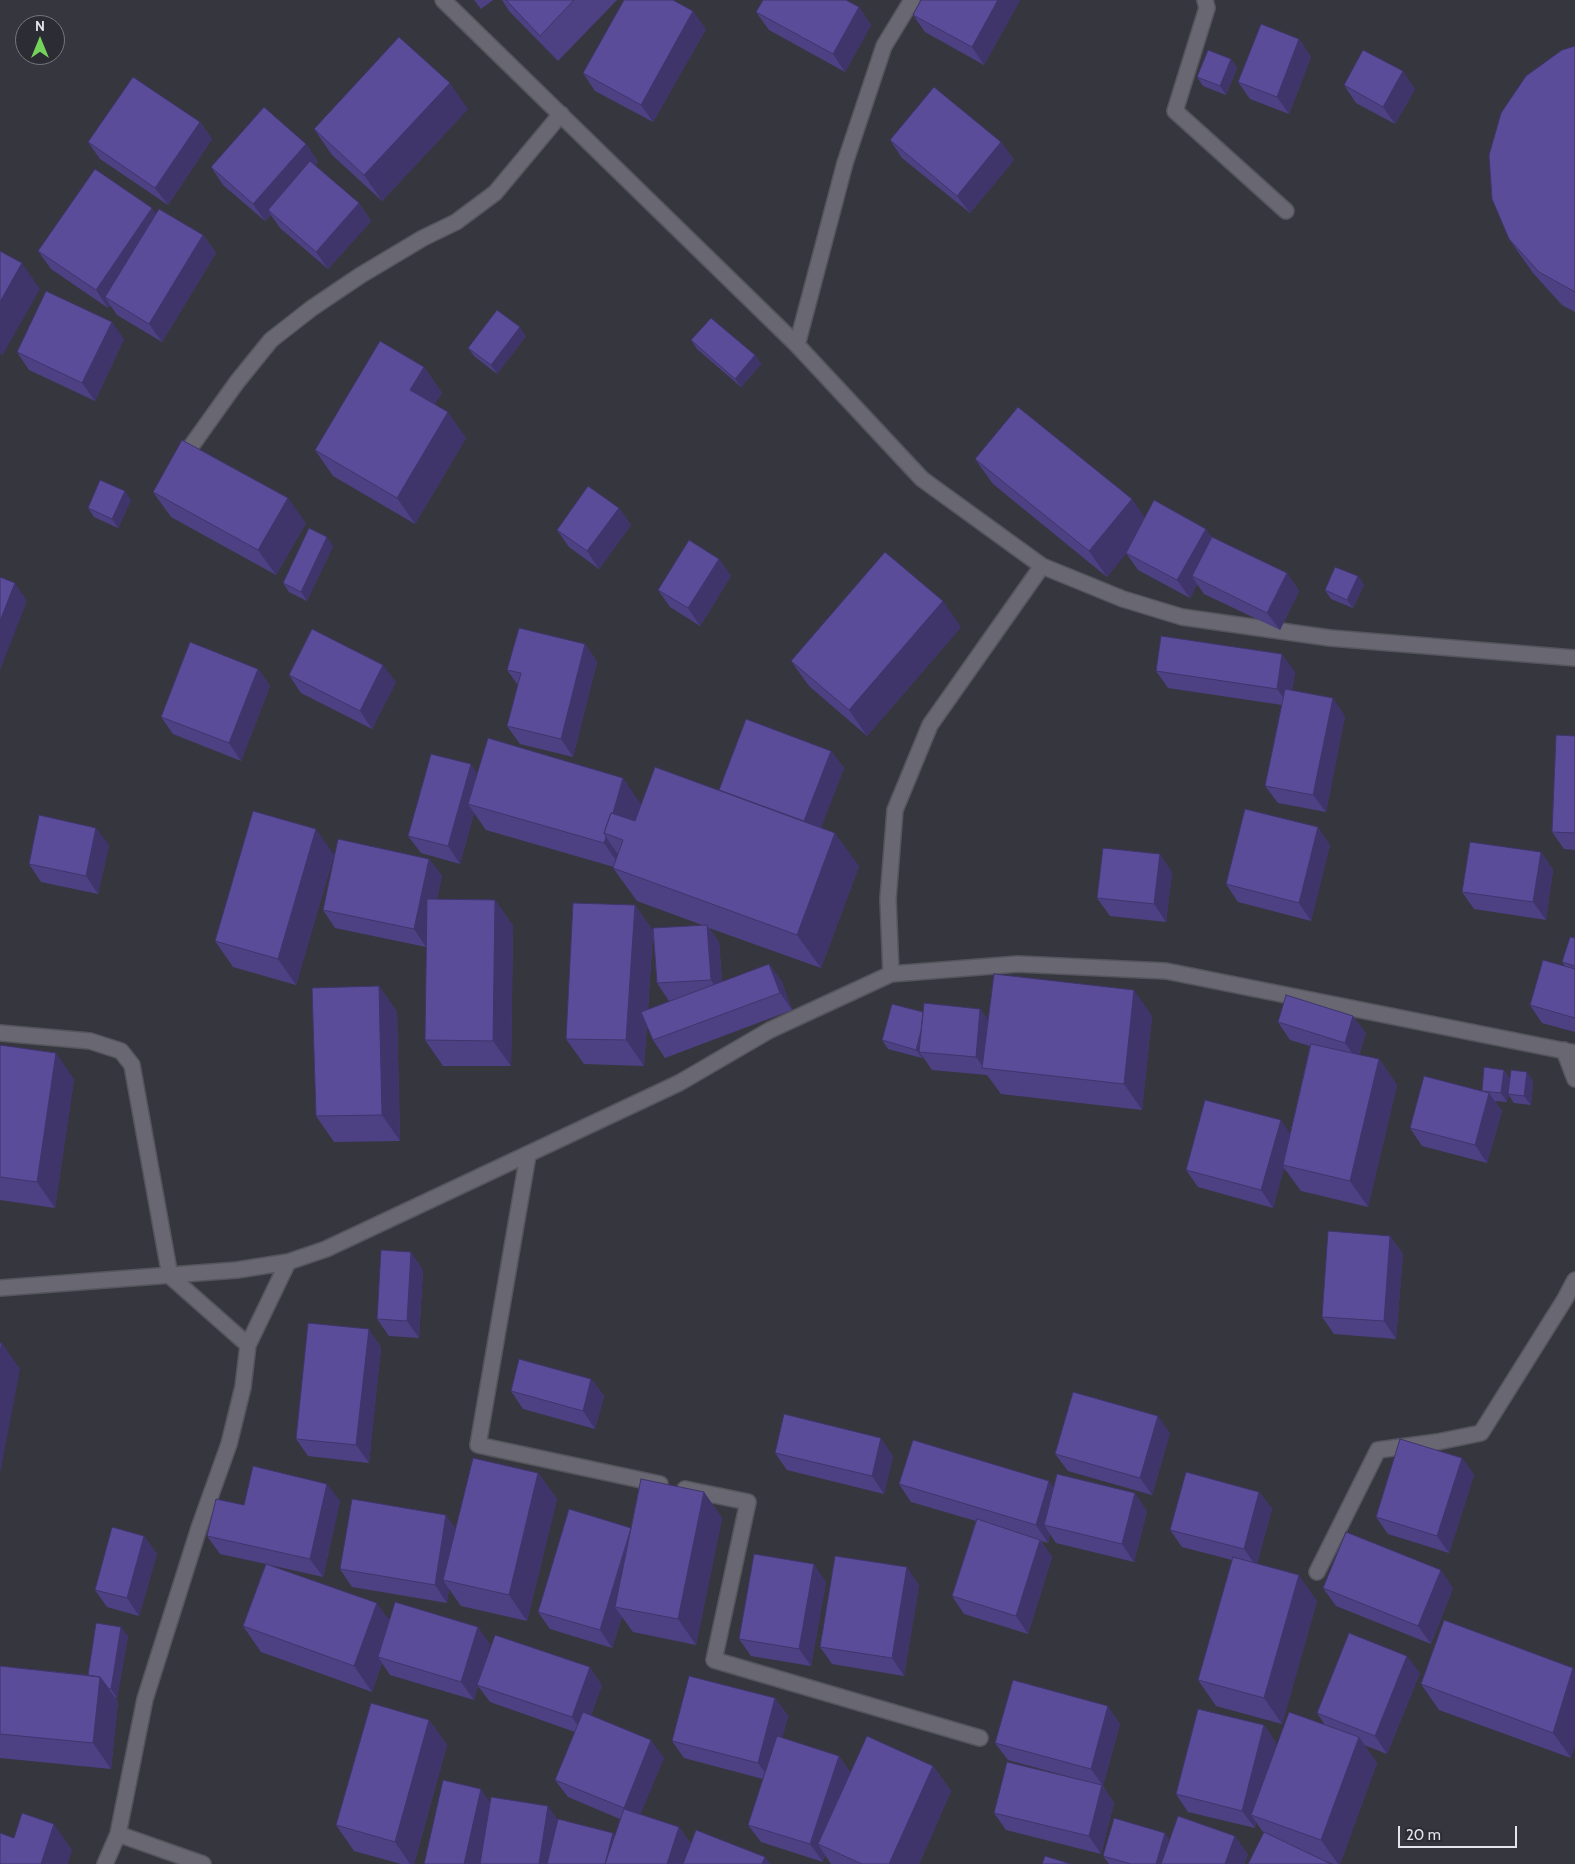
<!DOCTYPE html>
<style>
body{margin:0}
#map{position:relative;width:1575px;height:1864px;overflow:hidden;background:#36363f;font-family:Cabin,sans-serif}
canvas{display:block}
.north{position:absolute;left:15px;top:15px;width:50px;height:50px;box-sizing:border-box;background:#2c2c35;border:1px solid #76767d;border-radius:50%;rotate:0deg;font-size:14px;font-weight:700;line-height:20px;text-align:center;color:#e4e4ea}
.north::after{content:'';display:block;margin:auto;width:18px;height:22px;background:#75d25b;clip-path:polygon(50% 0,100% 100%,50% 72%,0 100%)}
.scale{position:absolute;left:1398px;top:1826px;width:119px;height:22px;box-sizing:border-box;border:2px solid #e4e4ea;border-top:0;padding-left:6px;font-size:15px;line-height:18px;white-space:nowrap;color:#e4e4ea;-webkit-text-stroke:4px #2c2c35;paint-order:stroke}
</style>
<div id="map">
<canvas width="1575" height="1864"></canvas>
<div class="north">N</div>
<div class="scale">20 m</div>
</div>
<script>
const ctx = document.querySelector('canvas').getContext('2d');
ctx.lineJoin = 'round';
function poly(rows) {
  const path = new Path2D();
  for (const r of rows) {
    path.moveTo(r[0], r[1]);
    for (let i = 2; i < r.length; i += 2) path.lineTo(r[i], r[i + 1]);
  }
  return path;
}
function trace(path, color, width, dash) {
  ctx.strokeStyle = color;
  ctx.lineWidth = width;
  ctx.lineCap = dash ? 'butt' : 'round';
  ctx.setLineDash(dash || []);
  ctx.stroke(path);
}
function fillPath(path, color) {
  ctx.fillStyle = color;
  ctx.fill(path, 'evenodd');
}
const street = poly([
 [443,0,797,345,922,479,1042,566,1123,599,1182,617,1330,638,1575,658],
 [1205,0,1207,8,1175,111,1286,211],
 [797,345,845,163,884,46,912,0],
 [187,452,237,382,271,340,312,308,361,275,423,238,456,222,495,193,561,114],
 [891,974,888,899,895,810,930,725,1042,566],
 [0,1033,90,1041,121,1051,132,1065,170,1276,248,1345],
 [1564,1050,1575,1079],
 [528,1155,478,1445,660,1484],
 [0,1288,237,1270,288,1262,326,1249,679,1083,770,1030,891,974,1018,964,1166,971,1575,1053],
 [685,1489,748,1502,714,1660,980,1738],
 [1317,1572,1378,1450,1437,1442,1481,1433,1565,1299,1575,1280],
 [118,1834,203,1864],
 [105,1864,118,1834,145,1699,199,1528,229,1444,243,1387,248,1345,288,1262]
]);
const wall = poly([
 [474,0,493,0,481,9],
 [502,0,617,0,558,61,509,11],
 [1020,0,984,65,925,32,913,15],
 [859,7,871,25,845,72,769,30,756,12],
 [706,29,653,122,595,91,583,73],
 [1299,39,1311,57,1289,114,1250,99,1238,82],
 [1575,46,1575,312,1562,305,1533,273,1509,239],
 [1231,59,1237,68,1226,95,1203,86,1197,77],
 [1344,85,1415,89,1395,124,1356,103],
 [468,109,382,201,332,155,314,129],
 [200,122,212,139,168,205,100,159,88,142],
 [890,140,1001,142,1014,160,970,213,902,158],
 [306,144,318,162,315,165,359,203,371,221,328,269,280,228,271,215,265,221,223,185,211,167],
 [156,214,203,235,216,253,162,342,117,315,110,305,108,308,51,269,38,251],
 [526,336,497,374,474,356,468,348],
 [124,339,95,401,29,370,17,352],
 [691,340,755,355,761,364,741,387,697,349],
 [424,367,442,393,434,405,466,438,415,524,333,476,315,450],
 [975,459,1145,518,1211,537,1287,573,1299,591,1280,630,1204,594,1197,584,1190,598,1138,570,1126,553,1107,577,993,484],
 [153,492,306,523,276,575,171,517],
 [131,500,118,528,94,517,88,508],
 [619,508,631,525,599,569,569,547,557,530],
 [333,546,307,601,289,592,283,583],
 [719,559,731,576,700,626,670,607,658,590],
 [1358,576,1364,585,1353,608,1331,599,1325,590],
 [961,627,867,736,809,686,791,661],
 [585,644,597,662,573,757,520,744,507,726,518,685,507,670],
 [258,669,270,686,241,761,173,734,161,717],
 [1156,671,1295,672,1292,690,1345,716,1326,812,1278,803,1265,786,1282,705,1168,688],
 [289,675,396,682,372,729,301,693],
 [1575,736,1575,850,1564,849,1552,832],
 [831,751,844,768,821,827,859,866,821,968,709,928,719,942,722,982,769,964,782,982,792,1010,665,1058,653,1040,647,1025,644,1066,584,1064,566,1039,635,905,653,931,702,925,637,901,613,868,614,867,486,830,474,813,460,864,421,853,408,836,477,774,641,804,720,791,719,790],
 [653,933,657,983,669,1001,672,1001,648,1010],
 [109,845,98,894,41,882,29,864],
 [1330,845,1311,921,1238,902,1226,884],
 [1541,852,1553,870,1546,920,1474,909,1462,892],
 [334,855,296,985,233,967,215,941],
 [429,859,442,876,437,899,495,900,513,926,511,1066,443,1066,425,1040,427,943,426,947,335,928,323,910],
 [1172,872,1166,922,1110,916,1097,898],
 [1575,938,1575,1032,1542,1023,1530,1005,1565,966,1562,962],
 [379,986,397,1012,400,1141,334,1142,316,1116],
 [980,1009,988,1020,1152,1016,1142,1110,1001,1094,987,1075,932,1070,923,1057,922,1058,888,1049,882,1040,923,1012],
 [1278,1022,1366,1033,1359,1055,1379,1059,1397,1085,1368,1207,1301,1191,1284,1168,1273,1208,1198,1187,1186,1170,1290,1134,1310,1046,1290,1040],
 [0,1045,74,1079,55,1208,0,1200],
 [1504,1070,1510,1079,1533,1081,1531,1105,1514,1103,1508,1094,1507,1102,1495,1101,1502,1111,1487,1163,1422,1146,1410,1128,1482,1091],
 [1390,1236,1403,1254,1396,1339,1334,1334,1322,1317],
 [423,1270,419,1338,389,1336,377,1319],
 [381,1347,369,1463,308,1456,296,1439],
 [591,1379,604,1396,595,1429,523,1409,511,1391],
 [1170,1433,1152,1495,1068,1471,1055,1454],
 [775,1453,893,1456,884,1494,787,1470],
 [1462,1458,1474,1475,1449,1553,1388,1534,1376,1517],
 [538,1473,557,1499,527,1621,461,1606,449,1589,447,1603,352,1587,340,1569,456,1529],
 [899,1484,1054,1488,1147,1511,1134,1562,1056,1543,1050,1534,1048,1543,1041,1541,1052,1557,1028,1634,964,1614,952,1596,976,1521,911,1502],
 [704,1492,722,1518,696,1645,633,1632,622,1617,612,1648,550,1629,538,1612,631,1528],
 [1259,1492,1272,1509,1257,1563,1317,1601,1282,1724,1216,1706,1198,1680,1232,1560,1182,1547,1170,1530],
 [340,1501,323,1577,270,1565,389,1620,490,1644,483,1668,602,1685,591,1715,664,1758,640,1814,679,1827,691,1844,765,1857,770,1864,480,1864,490,1802,615,1836,620,1819,568,1797,555,1780,575,1732,490,1702,478,1686,474,1700,390,1675,382,1663,372,1692,261,1652,243,1626,266,1564,220,1554,207,1536,244,1505],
 [144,1536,157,1554,139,1616,107,1607,95,1590],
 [826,1582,811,1666,751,1656,739,1639],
 [919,1585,904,1676,832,1664,820,1647],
 [1323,1588,1453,1588,1431,1644,1336,1606],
 [128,1636,117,1698,115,1697,118,1702,111,1769,0,1758,0,1666,88,1675],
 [1573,1668,1571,1758,1439,1710,1421,1684],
 [1420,1673,1387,1754,1364,1745,1377,1763,1340,1864,1334,1864,1322,1860,1263,1832,1256,1822,1255,1828,1188,1812,1176,1794,1264,1725,1276,1743,1274,1751,1325,1725,1317,1713],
 [775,1698,788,1716,782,1738,839,1756,850,1772,933,1766,951,1791,919,1864,831,1864,825,1855,823,1862,761,1842,748,1825,763,1779,684,1758,672,1741],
 [429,1720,447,1745,414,1864,401,1864,354,1851,336,1825],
 [1120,1724,1103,1786,1114,1803,1101,1854,1006,1830,994,1813,1074,1778,1008,1760,995,1743],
 [1170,1840,1248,1854,1244,1864,1109,1864,1103,1856]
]);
const shadedWall = poly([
 [998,0,1020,0,984,65,972,47],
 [859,7,871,25,845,72,833,54],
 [693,11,706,29,653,122,641,105],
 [1299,39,1311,57,1289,114,1277,97],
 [1231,59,1237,68,1226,95,1220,86],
 [1403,71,1415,89,1395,124,1383,107],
 [450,83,468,109,382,201,364,175],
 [200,122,212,139,168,205,155,188],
 [1001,142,1014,160,970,213,957,196],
 [306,144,318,162,272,214,268,210,271,215,265,221,253,204],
 [359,203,371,221,328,269,316,252],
 [152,208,164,226,105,297,110,305,108,308,96,290],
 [203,235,216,253,162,342,149,324],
 [22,263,40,289,2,356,0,353,0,302],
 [112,322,124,339,95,401,82,383],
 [520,327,526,336,497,374,491,365],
 [755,355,761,364,741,387,735,379],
 [424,367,442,393,428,416,410,390],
 [448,412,466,438,415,524,397,498],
 [125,491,131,500,118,528,112,519],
 [288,498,306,523,276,575,258,550],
 [1132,499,1150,525,1107,577,1089,551],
 [619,508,631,525,599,569,587,551],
 [1206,529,1218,546,1192,576,1197,584,1190,598,1177,580],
 [327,537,333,546,307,601,301,592],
 [719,559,731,576,700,626,688,608],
 [1287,573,1299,591,1280,630,1267,613],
 [1358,576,1364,585,1353,608,1347,600],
 [15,583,27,601,0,670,0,621],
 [943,601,961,627,867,736,849,710],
 [585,644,597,662,573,757,561,739],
 [1282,654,1295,672,1290,706,1277,689],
 [383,665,396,682,372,729,360,711],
 [258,669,270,686,241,761,229,743],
 [1333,698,1345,716,1326,812,1313,795],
 [831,751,844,768,817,839,804,821],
 [471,764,483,782,468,804,474,813,460,864,448,846],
 [623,778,641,804,628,848,623,840,607,834],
 [1318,827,1330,845,1311,921,1299,903],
 [96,828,109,845,98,894,86,876],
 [316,829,334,855,296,985,278,959],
 [835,833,859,866,821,968,797,935],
 [606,837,624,863,622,869,604,843],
 [1541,852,1553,870,1546,920,1533,902],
 [1160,854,1172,872,1166,922,1154,904],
 [429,859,442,876,426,947,414,929],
 [495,900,513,926,511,1066,493,1041],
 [635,905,653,931,644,1066,626,1040],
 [707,925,719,942,723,998,711,980],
 [769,964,782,982,792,1010,780,993],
 [379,986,397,1012,400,1141,382,1115],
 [1134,990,1152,1016,1142,1110,1124,1084],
 [980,1009,993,1026,984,1068,976,1057],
 [926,1013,919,1052,923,1057,922,1058,916,1050],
 [1353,1016,1366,1033,1357,1060,1345,1043],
 [56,1053,74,1079,55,1208,37,1182],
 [1379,1059,1397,1085,1368,1207,1350,1181],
 [1504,1070,1510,1079,1507,1102,1501,1093],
 [1527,1072,1533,1081,1531,1105,1524,1096],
 [1489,1093,1502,1111,1487,1163,1475,1145],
 [1281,1120,1293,1138,1283,1165,1284,1168,1273,1208,1261,1190],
 [1390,1236,1403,1254,1396,1339,1384,1321],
 [411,1252,423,1270,419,1338,407,1321],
 [369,1329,381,1347,369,1463,356,1445],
 [2,1343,20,1369,0,1474,0,1353],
 [591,1379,604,1396,595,1429,583,1411],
 [1158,1416,1170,1433,1152,1495,1140,1478],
 [881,1438,893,1456,884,1494,872,1476],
 [1462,1458,1474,1475,1449,1553,1437,1536],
 [538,1473,557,1499,527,1621,509,1595],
 [1049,1481,1061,1499,1044,1525,1050,1534,1048,1543,1036,1525],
 [327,1484,340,1501,323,1577,310,1559],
 [704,1492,722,1518,696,1645,678,1619],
 [1259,1492,1272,1509,1256,1566,1244,1549],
 [1135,1493,1147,1511,1134,1562,1122,1544],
 [446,1515,459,1533,443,1580,449,1589,447,1603,435,1585],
 [632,1528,615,1607,622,1617,612,1648,600,1630],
 [144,1536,157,1554,139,1616,127,1598],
 [1040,1540,1052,1557,1028,1634,1016,1616],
 [814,1564,826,1582,811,1666,799,1649],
 [907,1567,919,1585,904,1676,892,1658],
 [1441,1570,1453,1588,1431,1644,1418,1626],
 [1299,1575,1317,1601,1282,1724,1264,1698],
 [377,1603,395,1628,378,1657,382,1663,372,1692,354,1666],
 [121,1627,128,1636,117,1698,111,1689],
 [478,1627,490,1644,474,1700,461,1682],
 [1407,1656,1420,1673,1387,1754,1375,1736],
 [590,1667,602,1685,584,1735,572,1717],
 [1573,1668,1575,1671,1575,1746,1571,1758,1553,1733],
 [100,1677,118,1702,111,1769,93,1743],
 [775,1698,788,1716,771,1781,758,1763],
 [1108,1706,1120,1724,1103,1786,1091,1769],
 [429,1720,447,1745,414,1864,410,1864,395,1842],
 [1264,1725,1276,1743,1258,1817,1251,1815,1256,1822,1255,1828,1242,1811],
 [1359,1737,1377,1763,1340,1864,1338,1864,1321,1840],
 [651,1740,664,1758,636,1825,624,1808],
 [839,1756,851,1774,818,1844,825,1855,823,1862,810,1844],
 [933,1766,951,1791,919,1864,889,1864],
 [1102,1785,1114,1803,1101,1854,1089,1836],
 [481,1789,493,1807,480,1864,464,1864],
 [548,1806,560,1823,554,1864,539,1864],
 [54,1824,72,1850,68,1864,41,1864],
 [679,1827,697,1853,693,1864,667,1864],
 [613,1833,625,1850,605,1864],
 [1165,1833,1177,1851,1173,1864,1156,1864],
 [1235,1836,1248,1854,1244,1864,1225,1864],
 [765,1857,770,1864,762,1864]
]);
const building = poly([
 [506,0,574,0,540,36,506,0],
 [624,0,673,0,693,11,641,105,583,73,624,0],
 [763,0,846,0,859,7,833,54,756,12,763,0],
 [921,0,998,0,972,47,913,15,921,0],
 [1261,24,1299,39,1277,97,1238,82,1261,24],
 [399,37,450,83,364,175,314,129,399,37],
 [1575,46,1575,292,1539,272,1509,239,1492,199,1489,155,1501,113,1526,76,1562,50,1575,46],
 [1208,50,1231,59,1220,86,1197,77,1208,50],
 [1363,50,1403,71,1383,107,1344,85,1363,50],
 [133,77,200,122,155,188,88,142,133,77],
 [934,87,1001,142,957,196,890,140,934,87],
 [264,107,306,144,253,204,211,167,264,107],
 [310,161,359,203,316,252,268,210,310,161],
 [95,169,152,208,96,290,38,251,95,169],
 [159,209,203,235,149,324,105,297,159,209],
 [0,251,22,263,0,302,0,251],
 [46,291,112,322,82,383,17,352,46,291],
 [497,310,520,327,491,365,468,348,497,310],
 [711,318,755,355,735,379,691,340,711,318],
 [380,341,424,367,410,390,448,412,397,498,315,450,380,341],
 [1018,407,1132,499,1089,551,975,459,1018,407],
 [182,440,288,498,258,550,153,492,182,440],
 [100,480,125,491,112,519,88,508,100,480],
 [588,486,619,508,587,551,557,530,588,486],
 [1154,500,1206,529,1177,580,1126,553,1154,500],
 [309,528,327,537,301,592,283,583,309,528],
 [1212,537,1287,573,1267,613,1192,576,1212,537],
 [689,540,719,559,688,608,658,590,689,540],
 [885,552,943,601,849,710,791,661,885,552],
 [1335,567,1358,576,1347,600,1325,590,1335,567],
 [0,577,15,583,0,621,0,577],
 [519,628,585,644,561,739,507,726,521,673,507,670,519,628],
 [312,629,383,665,360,711,289,675,312,629],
 [1161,636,1282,654,1277,689,1156,671,1161,636],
 [190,642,258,669,229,743,161,717,190,642],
 [1285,689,1333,698,1313,795,1265,786,1285,689],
 [746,719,831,751,804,821,719,790,746,719],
 [1556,735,1575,736,1575,833,1552,832,1556,735],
 [488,738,623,778,613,813,611,813,604,833,606,837,604,843,468,804,488,738],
 [431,754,471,764,448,846,408,836,431,754],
 [655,767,835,833,797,935,613,868,623,840,604,833,611,813,635,821,655,767],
 [1245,809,1318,827,1299,903,1226,884,1245,809],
 [253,811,316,829,278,959,215,941,253,811],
 [39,815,96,828,86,876,29,864,39,815],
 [338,839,429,859,414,929,323,910,338,839],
 [1470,842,1541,852,1533,902,1462,892,1470,842],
 [1103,848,1160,854,1154,904,1097,898,1103,848],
 [427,899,495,900,493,1041,425,1040,427,899],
 [573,903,635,905,626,1040,566,1039,573,903],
 [707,925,711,980,657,983,653,928,707,925],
 [1570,937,1575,938,1575,966,1562,962,1570,937],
 [1543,960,1575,969,1575,1018,1530,1005,1543,960],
 [769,964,780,993,653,1040,641,1012,769,964],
 [994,974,1134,990,1124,1084,982,1068,994,974],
 [379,986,382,1115,316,1116,312,988,379,986],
 [1286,995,1353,1016,1345,1043,1278,1022,1286,995],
 [924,1003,980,1009,976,1057,919,1052,924,1003],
 [892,1004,923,1012,921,1031,916,1050,882,1040,892,1004],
 [1311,1044,1379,1059,1350,1181,1283,1165,1311,1044],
 [0,1045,56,1053,37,1182,0,1177,0,1045],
 [1484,1067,1504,1070,1501,1093,1482,1091,1484,1067],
 [1511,1070,1527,1072,1524,1096,1508,1094,1511,1070],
 [1424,1076,1489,1093,1475,1145,1410,1128,1424,1076],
 [1205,1100,1281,1120,1261,1190,1186,1170,1205,1100],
 [1328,1231,1390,1236,1384,1321,1322,1317,1328,1231],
 [381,1250,411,1252,407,1321,377,1319,381,1250],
 [308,1323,369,1329,356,1445,296,1439,308,1323],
 [0,1343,2,1343,0,1353,0,1343],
 [519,1359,591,1379,583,1411,511,1391,519,1359],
 [1073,1392,1158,1416,1140,1478,1055,1454,1073,1392],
 [784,1414,881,1438,872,1476,775,1453,784,1414],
 [1400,1439,1462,1458,1437,1536,1376,1517,1400,1439],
 [913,1440,1049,1481,1036,1525,899,1484,913,1440],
 [473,1458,538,1473,509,1595,443,1580,473,1458],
 [253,1466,327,1484,310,1559,207,1536,216,1499,244,1505,253,1466],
 [1186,1472,1259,1492,1244,1549,1170,1530,1186,1472],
 [1057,1474,1135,1493,1122,1544,1044,1525,1057,1474],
 [641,1479,704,1492,678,1619,615,1607,641,1479],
 [352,1499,446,1515,435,1585,340,1569,352,1499],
 [569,1509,631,1528,600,1630,538,1612,569,1509],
 [977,1519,1040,1540,1016,1616,952,1596,977,1519],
 [112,1527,144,1536,127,1598,95,1590,112,1527],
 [1346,1532,1441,1570,1418,1626,1323,1588,1346,1532],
 [754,1554,814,1564,799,1649,739,1639,754,1554],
 [835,1556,907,1567,892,1658,820,1647,835,1556],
 [1233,1557,1299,1575,1264,1698,1198,1680,1233,1557],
 [266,1564,377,1603,354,1666,243,1626,266,1564],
 [395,1602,478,1627,461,1682,378,1657,395,1602],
 [1444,1620,1573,1668,1553,1733,1421,1684,1444,1620],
 [96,1623,121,1627,111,1689,109,1689,100,1677,88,1675,96,1623],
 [1349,1633,1407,1656,1375,1736,1317,1713,1349,1633],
 [495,1635,590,1667,572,1717,477,1685,495,1635],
 [0,1666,100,1677,93,1743,0,1734,0,1666],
 [689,1676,775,1698,758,1763,672,1741,689,1676],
 [1013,1680,1108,1706,1091,1769,995,1743,1013,1680],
 [371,1703,429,1720,395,1842,336,1825,371,1703],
 [1198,1709,1264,1725,1242,1811,1176,1794,1198,1709],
 [583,1712,651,1740,624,1808,555,1780,583,1712],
 [1289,1712,1359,1737,1321,1840,1251,1815,1289,1712],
 [777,1736,839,1756,810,1844,748,1825,777,1736],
 [867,1736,933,1766,889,1864,862,1864,818,1844,867,1736],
 [1007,1762,1102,1785,1089,1836,994,1813,1007,1762],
 [443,1780,481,1789,464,1864,424,1864,443,1780],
 [491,1797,548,1806,539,1864,480,1864,491,1797],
 [624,1809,679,1827,667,1864,605,1864,624,1809],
 [22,1813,54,1824,41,1864,0,1864,0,1833,14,1838,22,1813],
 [1178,1816,1235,1836,1225,1864,1161,1864,1178,1816],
 [1114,1818,1165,1833,1156,1864,1131,1864,1103,1856,1114,1818],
 [558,1819,613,1833,605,1864,547,1864,558,1819],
 [696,1830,765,1857,762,1864,683,1864,696,1830],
 [1264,1832,1331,1864,1248,1864,1264,1832],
 [1045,1856,1071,1864,1042,1864,1045,1856]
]);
trace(street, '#55555d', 18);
trace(street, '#686772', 15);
fillPath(wall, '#4d4184');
fillPath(shadedWall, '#3f356b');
fillPath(building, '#5a4c99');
trace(building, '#3f356b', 1);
</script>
